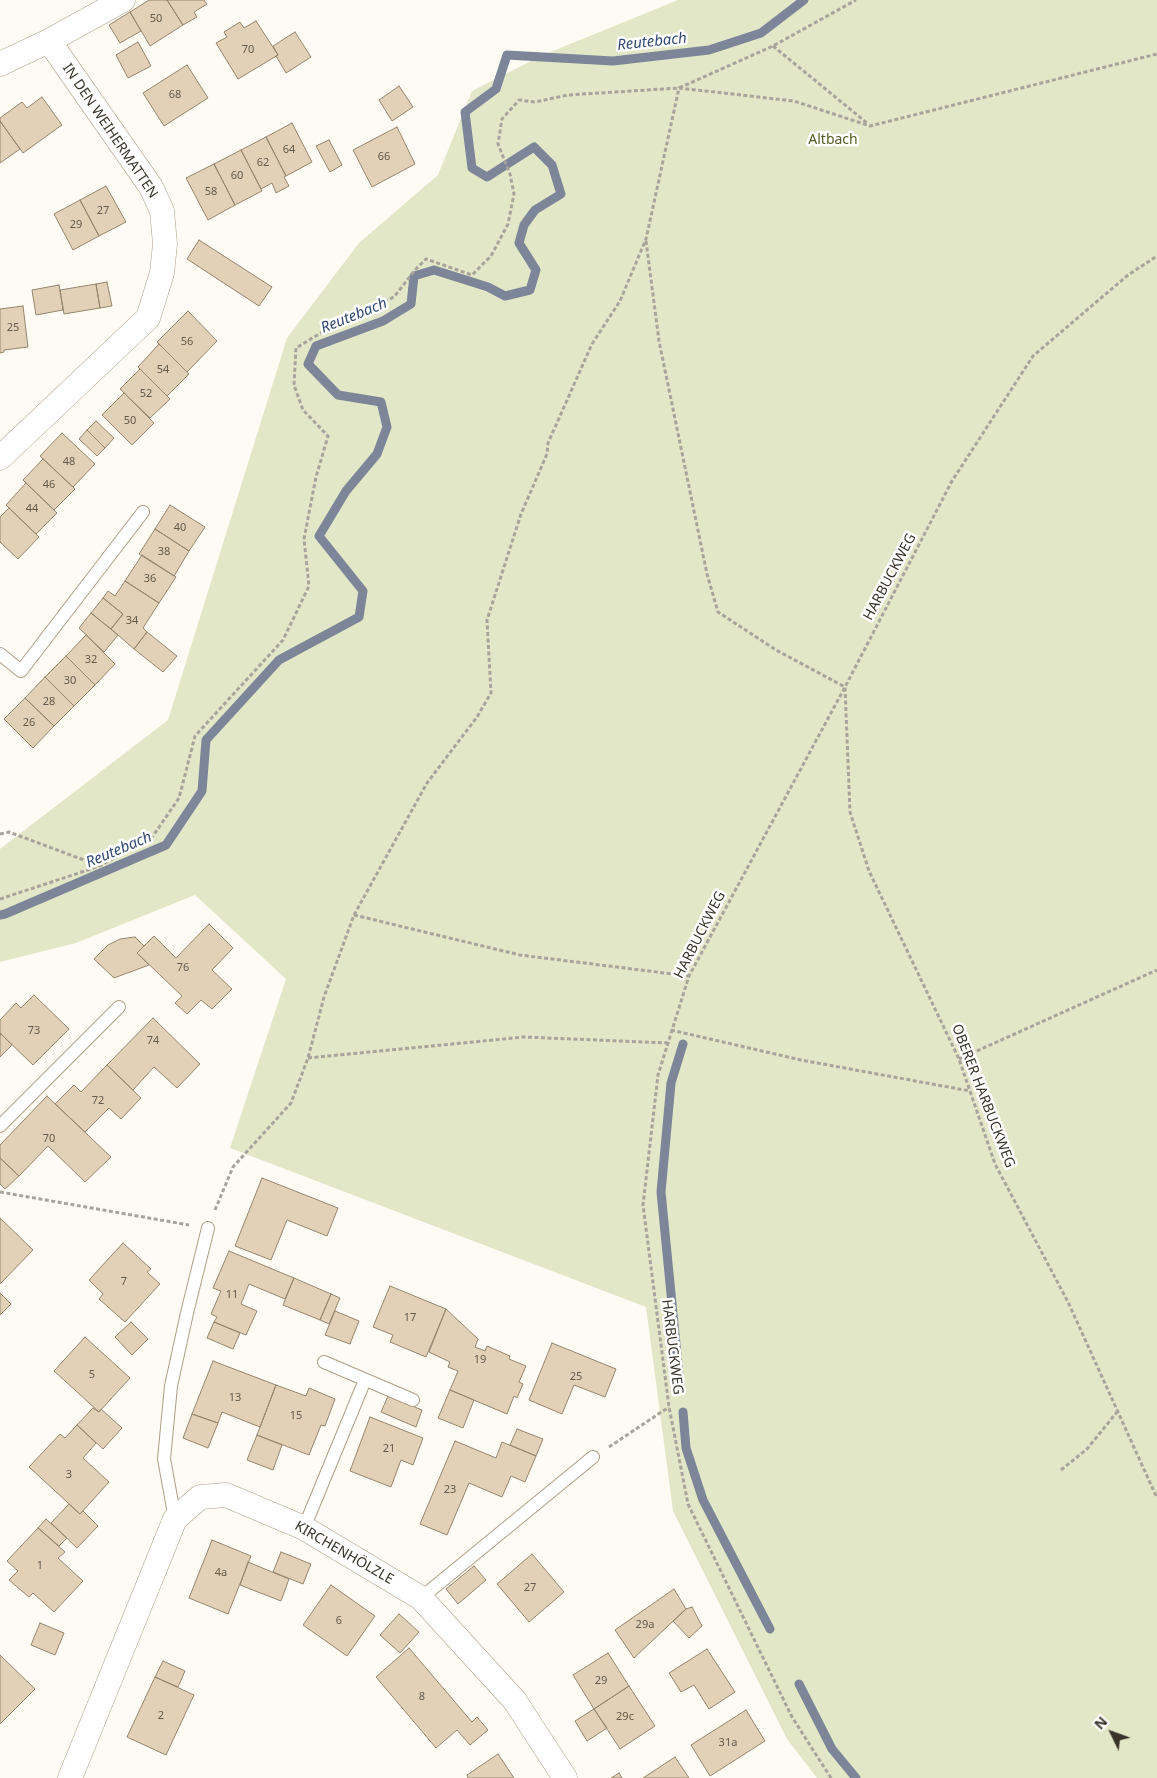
<!DOCTYPE html>
<meta charset="utf-8">
<style>
body{margin:0}
#map{position:relative;width:1157px;height:1778px;overflow:hidden;background:#fefbf5;font-family:"Noto Sans",sans-serif}
canvas{display:block}
.north{position:absolute;left:1087px;top:1708px;width:50px;height:50px;-webkit-text-stroke:4px #fff;paint-order:stroke;rotate:312deg;font-size:14px;font-weight:700;line-height:20px;text-align:center;color:#393329}
.north::after{content:'';display:block;margin:auto;width:18px;height:22px;background:#393329;clip-path:polygon(50% 0,100% 100%,50% 72%,0 100%)}
</style>
<div id="map">
<canvas width="1157" height="1778"></canvas>
<div class="north">N</div>
</div>
<script>
const ctx = document.querySelector('canvas').getContext('2d');
ctx.lineJoin = 'round';
function fillPath(path, color) {
  ctx.fillStyle = color;
  ctx.fill(path, 'evenodd');
}
function poly(rows) {
  const path = new Path2D();
  for (const r of rows) {
    path.moveTo(r[0], r[1]);
    for (let i = 2; i < r.length; i += 2) path.lineTo(r[i], r[i + 1]);
  }
  return path;
}
function trace(path, color, width, dash) {
  ctx.strokeStyle = color;
  ctx.lineWidth = width;
  ctx.lineCap = dash ? 'butt' : 'round';
  ctx.setLineDash(dash || []);
  ctx.stroke(path);
}
function label(font, color, halo, rows, align = 'center') {
  ctx.font = font + ' "Noto Sans",sans-serif';
  ctx.lineWidth = 5;
  ctx.setLineDash([]);
  ctx.textBaseline = 'middle';
  ctx.strokeStyle = halo;
  ctx.fillStyle = color;
  for (const [text, x, y, turn = 0] of rows) {
    ctx.save();
    ctx.translate(x, y);
    ctx.rotate((+turn || 0) * Math.PI / 180);
    ctx.textAlign = isNaN(turn) ? turn : align;
    if (halo) ctx.strokeText(text, 0, 0);
    ctx.fillText(text, 0, 0);
    ctx.restore();
  }
}
const green = poly([
 [678,0,1157,0,1157,1778,817,1778,787,1739,673,1511,646,1307,230,1148,286,979,195,895,76,943,0,962,0,849,168,720,287,338,359,243,438,175,472,91,543,55]
]);
const stream = poly([
 [0,915,5,914,166,845,202,791,206,740,279,660,359,617,363,591,319,536,346,491,377,454,387,427,381,402,338,395,308,364,316,346,383,321,411,304,414,276,434,270,488,287,505,296,530,290,536,270,519,243,524,225,535,210,561,194,552,165,534,147,487,177,472,168,465,112,496,89,507,55,613,61,709,50,761,33,804,0],
 [680,1385,661,1192,671,1083,683,1044],
 [683,1412,686,1448,703,1500,770,1629],
 [799,1684,832,1749,856,1778]
]);
const building = poly([
 [149,0,167,0,183,25,150,46,130,12,149,0],
 [167,0,204,0,207,4,194,12,197,17,183,25,167,0],
 [130,12,141,31,120,43,109,25,130,12],
 [256,21,278,55,238,79,216,43,227,37,224,32,240,22,244,28,256,21],
 [295,32,311,57,286,73,276,56,278,55,273,46,295,32],
 [138,42,151,66,128,78,116,55,138,42],
 [187,65,208,98,164,126,143,93,187,65],
 [399,86,413,107,392,121,379,100,399,86],
 [42,97,62,125,23,153,0,121,0,118,22,102,27,108,42,97],
 [0,121,20,149,0,163,0,121],
 [292,123,312,162,286,176,266,137,292,123],
 [397,127,415,164,372,187,353,150,397,127],
 [266,137,286,176,284,177,289,186,276,193,272,183,261,189,241,150,266,137],
 [329,140,342,165,330,172,316,146,329,140],
 [241,150,262,191,235,205,214,164,241,150],
 [214,164,235,205,208,220,186,178,214,164],
 [106,186,126,222,99,236,80,200,106,186],
 [80,200,99,236,73,250,54,214,80,200],
 [199,240,272,287,259,306,187,259,199,240],
 [107,282,112,306,100,308,96,284,107,282],
 [96,284,100,308,64,314,60,290,96,284],
 [59,285,63,310,36,315,32,290,59,285],
 [23,306,28,347,4,350,4,352,0,353,0,309,23,306],
 [188,311,217,341,187,372,157,342,188,311],
 [159,344,189,374,167,396,138,367,159,344],
 [140,369,170,399,150,418,120,389,140,369],
 [124,393,154,423,132,445,102,415,124,393],
 [96,421,114,438,105,448,87,430,96,421],
 [87,430,105,448,97,456,79,439,87,430],
 [62,433,95,464,73,487,40,456,62,433],
 [43,459,75,489,54,510,23,480,43,459],
 [26,483,57,513,36,534,6,505,26,483],
 [170,505,205,527,189,551,155,529,170,505],
 [9,508,39,537,18,559,0,542,0,517,9,508],
 [155,529,189,551,174,576,139,554,155,529],
 [142,555,176,577,159,603,125,581,142,555],
 [125,581,159,603,143,628,147,632,134,649,111,629,123,614,103,598,108,591,115,596,125,581],
 [103,598,123,614,111,629,91,613,103,598],
 [91,613,118,635,104,652,79,628,91,613],
 [147,632,177,656,163,672,134,649,147,632],
 [86,635,115,664,95,685,66,656,86,635],
 [66,656,95,685,74,706,45,677,66,656],
 [45,677,74,706,54,726,25,698,45,677],
 [25,698,54,726,33,748,4,719,25,698],
 [209,924,233,948,212,970,232,989,212,1009,201,1000,187,1014,175,1003,182,996,137,953,154,936,176,958,209,924],
 [135,937,144,946,137,953,149,965,114,978,94,959,108,945,120,939,135,937],
 [34,995,69,1029,33,1065,0,1033,0,1020,16,1003,21,1008,34,995],
 [153,1018,200,1064,177,1088,154,1067,133,1090,107,1065,153,1018],
 [1,1034,12,1045,0,1057,0,1035,1,1034],
 [107,1065,141,1098,121,1119,109,1108,85,1132,55,1104,74,1085,81,1092,107,1065],
 [47,1096,111,1157,85,1182,48,1146,19,1176,0,1158,0,1145,47,1096],
 [0,1158,19,1176,5,1189,0,1184,0,1158],
 [262,1178,338,1208,327,1236,287,1220,271,1260,235,1246,262,1178],
 [0,1218,33,1250,0,1284,0,1218],
 [123,1243,151,1269,147,1272,160,1284,125,1322,99,1299,103,1294,89,1280,123,1243],
 [229,1251,294,1278,285,1299,249,1284,241,1304,257,1311,246,1335,214,1322,217,1317,211,1314,221,1291,213,1288,229,1251],
 [294,1278,331,1294,320,1320,283,1305,294,1278],
 [390,1286,446,1309,426,1357,390,1342,393,1335,373,1327,390,1286],
 [0,1293,11,1304,0,1315,0,1293],
 [331,1294,340,1298,329,1324,320,1320,331,1294],
 [446,1309,478,1339,475,1347,485,1351,487,1346,510,1356,509,1359,526,1366,519,1382,523,1384,517,1398,514,1396,507,1414,450,1390,458,1371,448,1367,450,1362,429,1352,446,1309],
 [335,1311,359,1321,350,1344,325,1335,335,1311],
 [131,1322,148,1339,132,1355,115,1337,131,1322],
 [214,1322,240,1333,233,1349,207,1338,214,1322],
 [85,1337,130,1378,99,1412,54,1371,85,1337],
 [552,1343,616,1369,605,1397,574,1385,562,1414,529,1400,552,1343],
 [213,1361,276,1385,260,1427,222,1412,218,1423,192,1414,213,1361],
 [276,1385,306,1396,309,1388,335,1399,325,1426,321,1425,309,1455,257,1435,276,1385],
 [450,1390,474,1400,463,1428,438,1418,450,1390],
 [388,1396,422,1410,416,1427,381,1412,388,1396],
 [93,1408,99,1412,101,1409,122,1428,103,1449,77,1425,93,1408],
 [192,1414,218,1423,208,1448,183,1438,192,1414],
 [370,1417,423,1438,413,1465,401,1460,391,1487,350,1471,370,1417],
 [77,1425,96,1443,83,1458,109,1482,80,1514,29,1467,60,1434,65,1438,77,1425],
 [517,1429,543,1439,536,1456,510,1445,517,1429],
 [257,1435,282,1445,273,1470,247,1460,257,1435],
 [455,1441,496,1458,502,1442,536,1456,525,1482,511,1476,502,1497,469,1483,447,1535,420,1524,455,1441],
 [69,1504,80,1514,83,1511,98,1526,77,1548,51,1523,69,1504],
 [46,1519,67,1538,59,1546,38,1528,46,1519],
 [38,1528,65,1552,58,1558,83,1581,54,1612,33,1593,29,1597,9,1580,18,1571,7,1561,38,1528],
 [212,1540,251,1556,228,1614,189,1598,212,1540],
 [281,1552,311,1564,303,1584,273,1572,281,1552],
 [532,1554,564,1592,529,1622,497,1584,532,1554],
 [248,1562,289,1579,281,1601,240,1585,248,1562],
 [474,1566,486,1580,458,1604,446,1589,474,1566],
 [331,1585,375,1616,347,1656,303,1625,331,1585],
 [674,1589,686,1609,634,1658,615,1630,674,1589],
 [692,1607,702,1626,689,1638,673,1621,686,1609,692,1607],
 [399,1614,419,1632,400,1653,380,1635,399,1614],
 [40,1623,64,1633,55,1655,31,1645,40,1623],
 [409,1648,472,1722,477,1717,488,1730,470,1745,457,1730,436,1748,376,1677,409,1648],
 [707,1649,735,1692,709,1709,694,1685,681,1692,669,1673,707,1649],
 [608,1653,629,1686,594,1709,573,1675,608,1653],
 [0,1655,35,1689,0,1724,0,1655],
 [163,1661,185,1671,178,1687,155,1677,163,1661],
 [155,1677,194,1695,166,1755,127,1737,155,1677],
 [629,1686,655,1726,620,1749,594,1709,629,1686],
 [594,1709,607,1728,587,1741,575,1721,594,1709],
 [746,1710,765,1741,710,1776,691,1745,746,1710],
 [498,1754,514,1778,468,1778,467,1775,498,1754],
 [675,1757,689,1778,643,1778,675,1757],
 [619,1773,622,1778,611,1778,619,1773]
]);
const path = poly([
 [773,46,867,123],
 [646,241,659,341,707,574,718,612,776,650,845,687,850,812,869,871,959,1059,995,1164,1068,1302,1157,1498],
 [0,834,9,832,100,866],
 [0,899,100,866,153,836,179,798,195,736,283,640,309,586,304,539,316,477,328,436,303,410,294,385,296,348,334,325,394,297,415,270,426,259,472,275,491,256,508,224,514,194,510,174,498,144,502,119,519,100,535,102,568,95,679,88,773,46,856,0],
 [354,915,520,955,689,976],
 [671,1030,801,1060,970,1091],
 [308,1058,524,1037,668,1043],
 [959,1059,1157,970],
 [0,1192,189,1225],
 [215,1210,233,1167,291,1103,308,1058,324,997,354,915,427,783,477,717,491,693,487,620,521,514,547,454,548,443,592,344,620,301,646,239,679,88,794,101,870,126,1157,54],
 [609,1447,669,1407],
 [1061,1470,1087,1449,1117,1412],
 [831,1778,792,1717,688,1504,669,1407,643,1205,658,1075,689,976,845,687,952,481,1033,356,1128,275,1157,256]
]);
const lane = poly([
 [0,654,21,671,143,512],
 [0,1126,119,1007],
 [324,1362,413,1400],
 [175,1519,164,1459,171,1386,187,1313,208,1228],
 [304,1528,365,1380],
 [421,1598,593,1457]
]);
const street = poly([
 [0,64,49,41,123,0],
 [0,458,148,318,162,273,165,244,162,211,151,187,49,41],
 [70,1778,175,1519,200,1497,226,1495,304,1528,421,1598,515,1701,565,1778]
]);
const numberNames = [
 ["50",156,19],
 ["70",248,50],
 ["68",175,95],
 ["64",289,150],
 ["66",384,157],
 ["62",263,163],
 ["60",237,176],
 ["58",211,192],
 ["27",103,211],
 ["29",76,225],
 ["25",13,328],
 ["56",187,342],
 ["54",163,370],
 ["52",146,394],
 ["50",130,421],
 ["48",69,462],
 ["46",49,485],
 ["44",32,509],
 ["40",180,528],
 ["38",164,552],
 ["36",150,579],
 ["34",132,621],
 ["32",91,660],
 ["30",70,681],
 ["28",49,702],
 ["26",29,723],
 ["76",183,968],
 ["73",34,1031],
 ["74",153,1041],
 ["72",98,1101],
 ["70",49,1139],
 ["7",124,1282],
 ["11",232,1295],
 ["17",410,1318],
 ["19",480,1360],
 ["5",92,1375],
 ["25",576,1377],
 ["13",235,1398],
 ["15",296,1416],
 ["21",389,1449],
 ["3",69,1475],
 ["23",450,1490],
 ["1",40,1566],
 ["4a",221,1573],
 ["27",530,1588],
 ["6",339,1621],
 ["29a",645,1625],
 ["29",601,1681],
 ["8",422,1697],
 ["2",161,1716],
 ["29c",625,1717],
 ["31a",728,1743]
];
const streetNames = [
 ["IN DEN WEIHERMATTEN",110,131,56],
 ["HARBUCKWEG",890,577,-62],
 ["HARBUCKWEG",700,935,-63],
 ["OBERER HARBUCKWEG",983,1096,69],
 ["HARBUCKWEG",672,1347,83],
 ["KIRCHENHÖLZLE",344,1553,30]
];
const parkNames = [
 ["Altbach",833,140]
];
const waterNames = [
 ["Reutebach",652,42,-6],
 ["Reutebach",354,316,-22],
 ["Reutebach",119,850,-23]
];
fillPath(green, '#e2e7c7');
trace(stream, '#7c8698', 9);
fillPath(building, '#e2d1b7');
trace(building, '#94856d', 1);
trace(lane, '#ae9f86', 14);
trace(street, '#ae9f86', 25);
trace(path, '#a8a49c', 3, [4, 2.5]);
trace(lane, '#fff', 12);
trace(street, '#fff', 24);
label('11px', '#635a4c', null, numberNames);
label('14px', '#393329', '#fff', streetNames);
label('14px', '#555b25', '#fff', parkNames);
label('italic 15px', '#334973', '#fff', waterNames);
</script>
